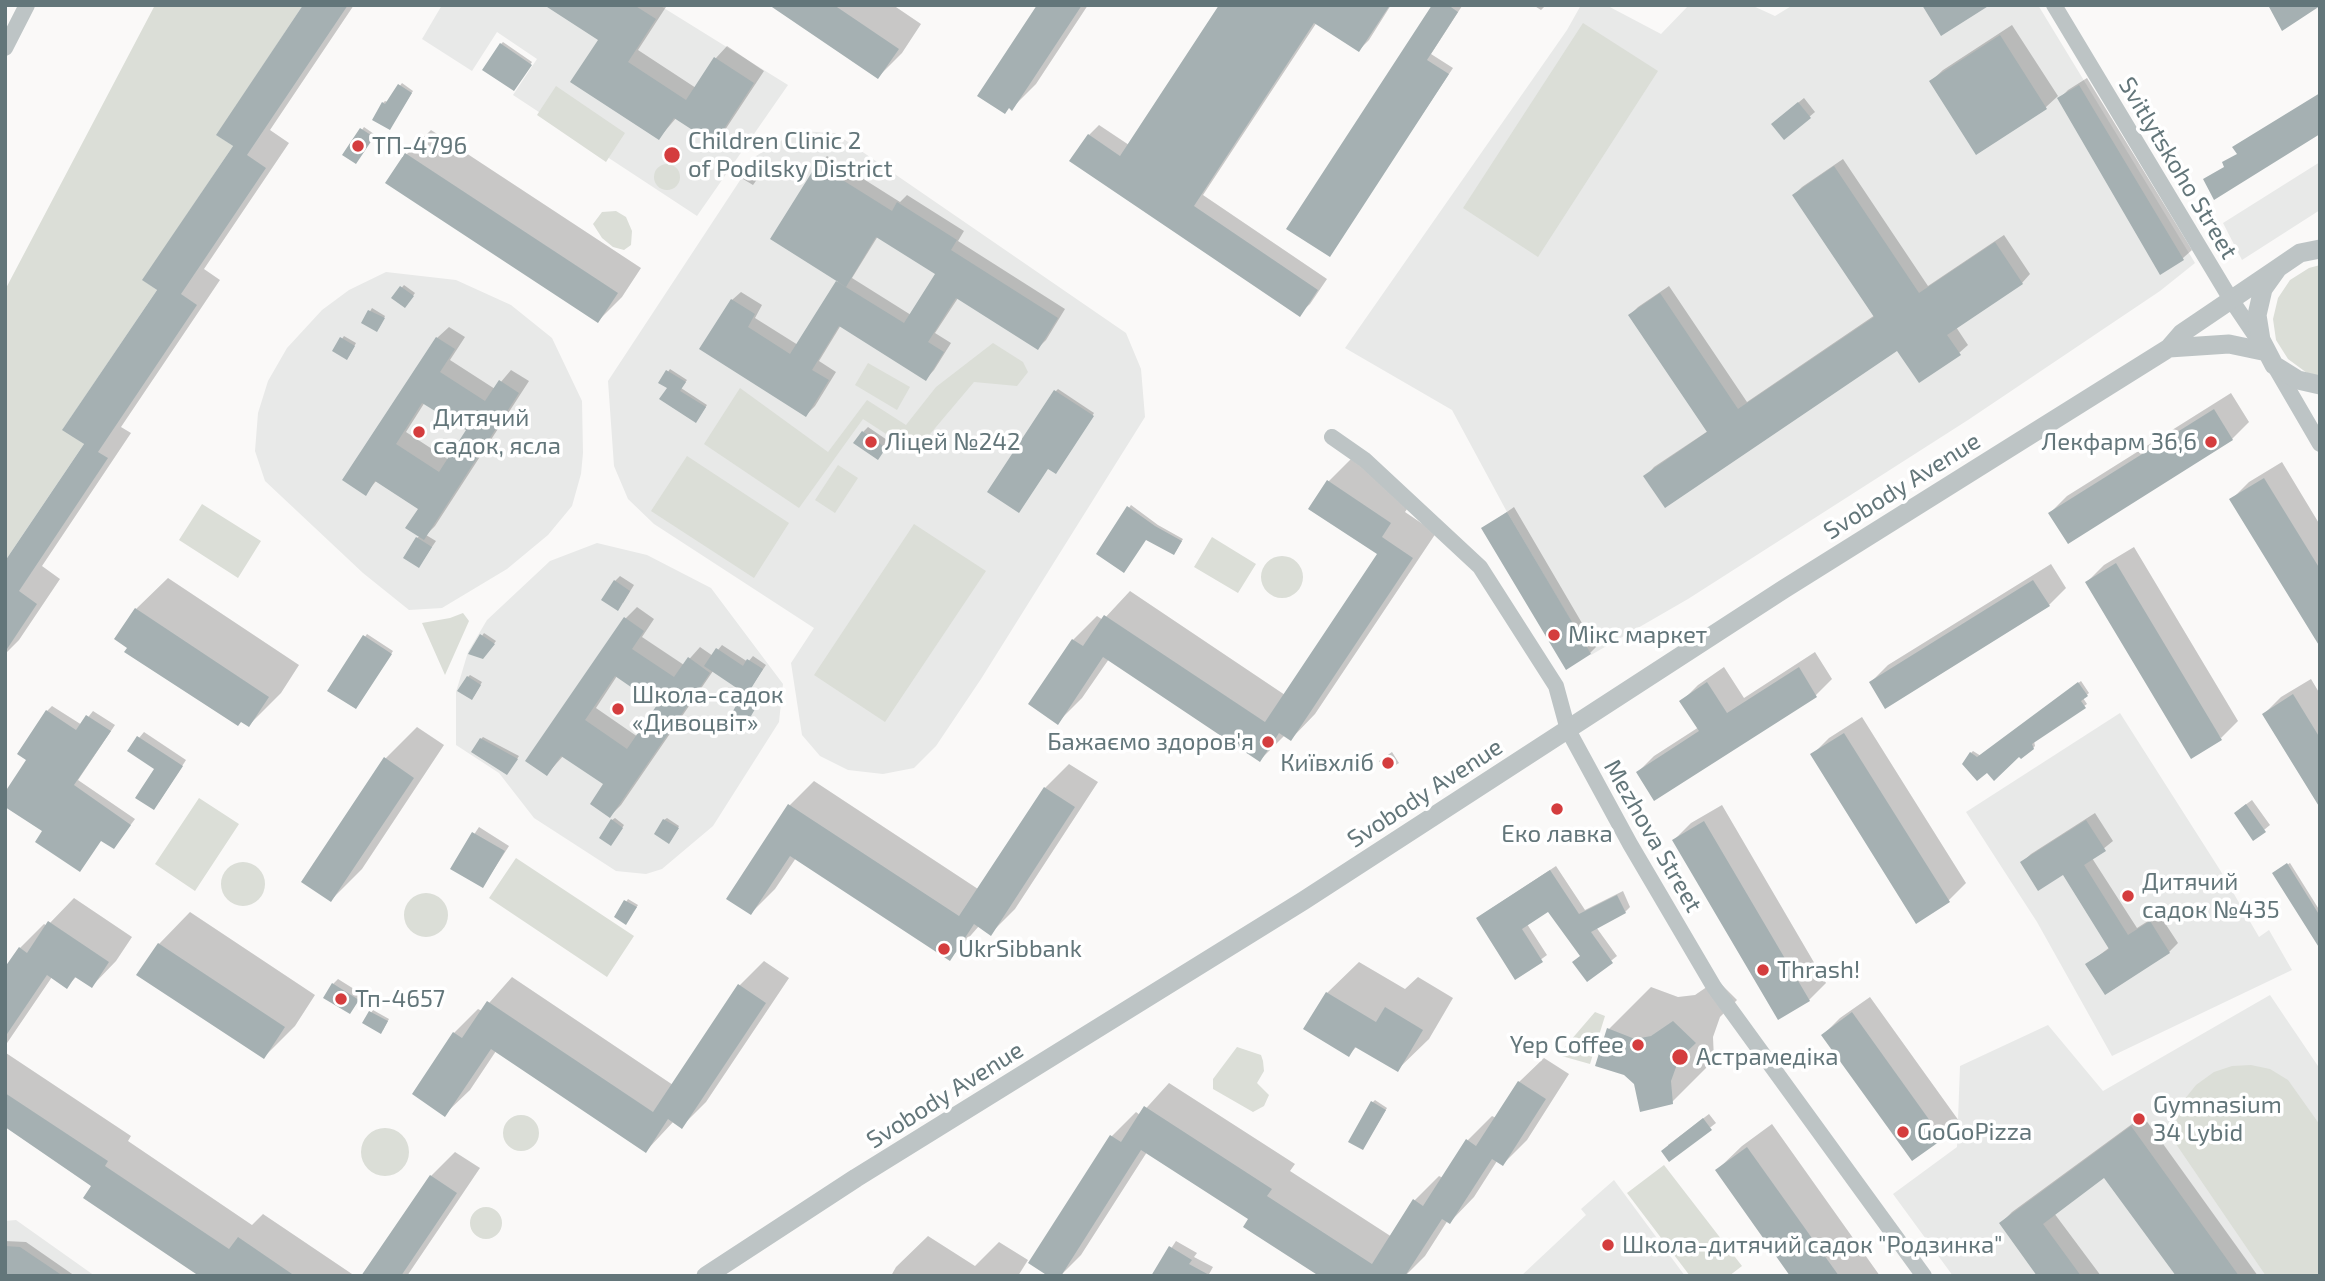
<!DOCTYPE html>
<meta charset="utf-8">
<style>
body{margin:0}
#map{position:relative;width:2325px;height:1281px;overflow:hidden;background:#faf9f8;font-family:"Exo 2",sans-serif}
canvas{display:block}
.frame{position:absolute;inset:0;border:7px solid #63767a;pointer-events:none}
</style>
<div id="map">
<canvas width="2325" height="1281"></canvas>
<div class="frame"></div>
</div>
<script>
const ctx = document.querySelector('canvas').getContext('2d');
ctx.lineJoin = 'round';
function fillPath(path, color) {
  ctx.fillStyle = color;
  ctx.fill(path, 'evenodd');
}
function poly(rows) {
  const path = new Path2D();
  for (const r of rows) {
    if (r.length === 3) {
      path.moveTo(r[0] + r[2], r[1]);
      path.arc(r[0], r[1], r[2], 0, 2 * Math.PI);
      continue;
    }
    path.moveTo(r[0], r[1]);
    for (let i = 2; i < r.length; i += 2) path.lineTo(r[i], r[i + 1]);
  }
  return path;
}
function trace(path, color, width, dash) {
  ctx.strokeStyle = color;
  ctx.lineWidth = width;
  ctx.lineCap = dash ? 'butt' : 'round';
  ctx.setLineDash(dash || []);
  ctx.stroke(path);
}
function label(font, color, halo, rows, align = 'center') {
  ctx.font = font + ' "Exo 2",sans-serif';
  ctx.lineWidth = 7;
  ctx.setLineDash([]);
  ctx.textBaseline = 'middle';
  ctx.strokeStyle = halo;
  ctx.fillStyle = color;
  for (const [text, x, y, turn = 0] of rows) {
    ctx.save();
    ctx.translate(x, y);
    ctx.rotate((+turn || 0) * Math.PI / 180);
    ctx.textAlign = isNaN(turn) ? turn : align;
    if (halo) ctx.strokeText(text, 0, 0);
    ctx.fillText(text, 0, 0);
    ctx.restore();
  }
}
const built = poly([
 [442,5,659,5,788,85,697,216,513,95,537,59,497,32,472,71,422,39],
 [1581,5,1606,5,1661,34,1689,5,1751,5,1775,16,1793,5,2038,5,2195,263,2160,291,1968,420,1688,599,1591,655,1507,512,1452,410,1345,348,1567,30],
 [797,131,835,133,1126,333,1141,369,1145,417,981,679,936,746,914,768,883,774,848,770,820,756,802,735,791,663,814,628,654,524,628,499,614,466,608,381,756,156],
 [2320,162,2320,210,2242,260,2223,223],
 [386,272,456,280,511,305,552,338,582,401,583,453,581,474,572,506,548,535,507,569,442,608,409,610,363,573,265,481,255,451,258,413,268,381,287,348,322,310,349,290],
 [597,543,647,555,711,588,783,684,779,722,713,826,662,869,646,874,616,871,534,818,499,773,456,745,456,692,468,652,487,620,550,561],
 [2120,713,2220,870,2259,937,2269,930,2292,970,2112,1056,2037,922,1966,812],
 [2270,995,2320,1069,2320,1276,1953,1276,1893,1194,1957,1147,1960,1066,2048,1025,2103,1091],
 [1614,1180,1685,1276,1521,1276,1586,1215,1581,1209],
 [16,1220,95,1276,5,1276,5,1221]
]);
const green = poly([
 [155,5,303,5,217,135,233,146,143,280,157,290,63,429,84,444,5,561,5,290],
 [1583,23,1658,71,1538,257,1463,208],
 [556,86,625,133,606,162,537,115],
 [667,177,13],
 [616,211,626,217,632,231,631,245,624,250,613,247,602,238,593,224,602,212],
 [2320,265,2320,377,2307,373,2288,359,2276,340,2273,319,2278,298,2290,280,2309,268],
 [993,343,1023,362,1028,372,1017,386,974,382,925,440,897,441,863,419,799,508,704,444,740,388,828,452,867,400,906,425,936,387],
 [868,363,910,387,897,410,855,385],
 [687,456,789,523,754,578,651,511],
 [838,465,858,478,835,513,815,500],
 [202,504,261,541,238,578,179,540],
 [914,524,986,571,885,722,814,675],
 [1212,537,1256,564,1238,593,1194,567],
 [1282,577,21],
 [463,613,469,621,445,675,422,623,450,618],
 [199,798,239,824,195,891,155,864],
 [516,858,634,936,607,977,489,898],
 [243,884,22],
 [426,915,22],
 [1595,1012,1605,1016,1590,1064,1558,1055],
 [1237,1047,1261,1055,1263,1061,1264,1071,1257,1083,1269,1095,1264,1106,1253,1112,1213,1089,1213,1079],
 [2251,1065,2270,1069,2288,1080,2320,1125,2320,1276,2266,1276,2176,1144,2176,1122,2184,1100,2196,1085,2214,1072,2232,1066],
 [521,1133,18],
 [385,1152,24],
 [1664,1165,1742,1266,1729,1276,1690,1276,1627,1193],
 [486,1223,16]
]);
const shadow = poly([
 [305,5,354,5,270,130,289,143,204,269,220,280,121,427,131,433,42,566,60,579,19,640,5,654,5,564,86,444,159,289,235,146],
 [548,5,662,5,666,7,638,50,696,88,716,58,727,46,764,71,725,130,714,142,677,117,659,138,600,39],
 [779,5,893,5,921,24,902,53,878,77],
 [1040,5,1088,5,1036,84,1012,108],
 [1221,5,1391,5,1369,40,1359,50,1317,22,1203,195,1327,279,1310,304,1299,314,1089,135,1099,125,1129,145],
 [1434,5,1462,6,1431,54,1453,68,1329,255],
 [1533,5,1546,5,1541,10],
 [2012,25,2058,96,2046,107,1977,152,1931,81,1943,70],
 [503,42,532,62,516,87,501,44],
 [2087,78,2192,250,2183,258,2161,272,2059,99,2068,90],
 [402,83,413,91,391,126,383,103,385,101,388,102],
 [1804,98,1815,112,1784,138,1778,119],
 [364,127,374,134,357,159,345,154],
 [431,130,641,268,622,297,598,321,388,183,407,154],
 [827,156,900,202,907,195,964,231,958,241,1065,309,1046,340,1038,348,958,298,935,333,951,343,934,370,926,379,841,325,819,361,836,372,815,406,806,415,701,349,732,300,741,292,762,305,755,318,798,345,839,280,772,238,818,165],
 [878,236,937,273,911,315,852,278],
 [1843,159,1928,286,2004,235,2030,274,2022,283,1956,327,1968,345,1959,353,1897,349,1646,476,1654,467,1708,431,1630,315,1638,307,1669,286,1747,402,1875,315,1794,195,1802,187],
 [753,164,763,171,753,185,743,179],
 [404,285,415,293,405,306,393,298],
 [372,308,385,316,379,328,363,323],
 [449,327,465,337,450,360,495,389,511,370,529,381,435,526,426,535,436,541,419,566,417,538,420,536,420,508,377,480,366,493,437,338],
 [425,402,468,430,449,460,406,432],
 [344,336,356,343,349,356,334,350],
 [670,369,687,380,681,388,707,405,698,419,669,387,661,382],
 [1058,389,1094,413,1058,469,1056,391],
 [2231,393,2249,422,2232,439,2068,542,2050,513,2067,496],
 [868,427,890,442,883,452,863,432],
 [1353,457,1414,499,1405,512,1436,533,1315,714,1291,739,1285,735,1260,760,1109,659,1082,698,1058,722,1073,640,1097,616,1103,620,1130,591,1285,695,1379,554,1328,482],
 [2282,462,2320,525,2320,643,2232,499,2249,482],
 [1131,505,1158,525,1183,539,1176,551,1146,538,1098,554],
 [1514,507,1596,647,1590,653,1484,528],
 [2134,547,2238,721,2221,738,2087,582,2104,565],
 [2051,564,2066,588,2049,605,1871,682,1888,665],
 [620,576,634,585,623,603,615,581],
 [168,578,299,665,281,693,249,725,136,609],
 [637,607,654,619,642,637,684,665,700,647,713,656,722,645,748,662,753,656,766,665,750,689,713,671,621,805,610,816,606,784,564,755,547,774,626,618],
 [617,676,660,705,638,737,596,708],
 [484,633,496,641,485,655,470,653],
 [367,634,393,651,358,705,329,690],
 [1815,652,1832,679,1816,695,1655,799,1638,772,1654,756,1699,727,1682,701,1698,685,1724,667,1744,698],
 [470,675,482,682,474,696,468,677],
 [2311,679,2320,694,2320,805,2264,714,2281,697],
 [2081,681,2089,693,2083,698,2087,704,2034,741,2035,746,2033,748,1987,770,1971,753,1973,751,1981,756],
 [743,699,756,707,749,718,734,713],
 [52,706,82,725,93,711,115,725,78,780,135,819,114,847,102,839,45,830,29,760,47,711],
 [1862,717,1966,883,1949,900,1917,921,1812,755,1829,738],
 [417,727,444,745,362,869,331,900,385,759],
 [144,732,186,760,159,802,156,769,139,738],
 [483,737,519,756,509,771,481,739],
 [1392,752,1399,763,1386,771,1379,761],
 [1069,764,1098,782,1015,909,991,933,979,926,950,959,796,858,775,889,751,913,790,805,814,781,978,889,1045,788],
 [2252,800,2270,825,2253,839,2241,808],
 [1722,805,1826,983,1809,1000,1674,840,1691,823],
 [2095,813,2113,841,2092,858,2137,928,2159,914,2178,943,2169,952,2088,964,2110,947,2064,873,2022,862,2031,854],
 [615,818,624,825,613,842,612,820],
 [667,818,679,826,671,840,664,820],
 [479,827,509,846,483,886,452,868],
 [2290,863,2320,911,2320,946,2277,871],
 [1556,866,1585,910,1623,891,1630,907,1625,912,1596,927,1617,956,1587,980,1582,956,1549,910,1527,924,1547,955,1516,978,1483,914],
 [74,898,132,937,116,961,92,986,77,976,67,986,52,977,5,1046,5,970,20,948,44,924,47,926],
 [628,899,638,905,628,920,617,916],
 [190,912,315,995,295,1026,264,1057,159,944],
 [764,961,789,978,706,1102,682,1126,674,1121,646,1151,496,1051,470,1090,445,1114,454,1033,478,1009,482,1011,512,977,673,1085,740,985],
 [1359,962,1405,989,1418,977,1453,998,1429,1039,1397,1070,1357,1046,1349,1055,1327,993],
 [338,979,362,994,349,1012,333,984],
 [1717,980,1737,1000,1720,1017,1713,1037,1714,1060,1672,1102,1636,1084,1609,1029,1651,987,1678,997,1695,995],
 [1870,997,1959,1121,1942,1138,1823,1035,1840,1018],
 [373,1010,389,1019,383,1030,364,1023],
 [6,1053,131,1136,128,1141,252,1225,263,1214,355,1276,229,1276,5,1125],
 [1544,1058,1569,1074,1527,1140,1503,1164,1497,1161,1474,1197,1450,1222,1448,1220,1425,1256,1405,1276,1394,1276,1251,1219,1147,1152,1081,1255,1060,1276,1031,1262,1112,1136,1136,1112,1140,1115,1169,1083,1295,1164,1290,1171,1392,1237,1415,1200,1439,1176,1443,1178,1468,1140,1492,1116,1496,1118,1519,1082],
 [1375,1100,1387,1108,1365,1145,1373,1102],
 [1709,1114,1716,1123,1670,1159,1668,1145],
 [2143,1116,2258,1276,2178,1276,2104,1176,2054,1213,2101,1276,2039,1276,2001,1223,2012,1212],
 [1772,1124,1880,1276,1793,1276,1717,1170,1742,1146],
 [455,1152,480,1168,407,1276,363,1276,431,1176],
 [928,1236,975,1266,999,1242,1028,1260,1018,1276,891,1276,896,1267],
 [5,1241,26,1242,75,1276,5,1276],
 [1176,1241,1197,1253,1194,1257,1213,1267,1208,1276,1153,1276]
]);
const building = poly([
 [303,5,348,5,247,155,266,168,181,294,197,305,98,452,108,458,19,591,37,604,5,652,5,561,84,444,62,430,157,290,142,280,233,146,216,135],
 [544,5,634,5,656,19,628,62,686,100,714,57,754,83,714,144,674,118,659,140,570,82,598,40],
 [769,5,834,5,899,49,878,79],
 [1037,5,1082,5,1012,111,1009,108,1005,114,977,96],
 [1219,5,1390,5,1359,52,1314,23,1194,206,1318,290,1300,317,1069,161,1088,134,1120,156],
 [1432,5,1448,5,1458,12,1427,60,1449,74,1330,257,1286,229],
 [1922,5,1990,5,1941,36],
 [2268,5,2320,5,2320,6,2282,31],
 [2000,35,2047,109,1976,155,1929,81],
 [500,43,532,65,514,91,482,70],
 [398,84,412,93,390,130,372,120,382,102,385,104],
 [2079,85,2184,260,2160,275,2057,98],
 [2320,93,2320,134,2214,200,2203,179,2224,167,2222,162,2237,154,2232,147],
 [1798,102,1811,118,1784,140,1771,124],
 [360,128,374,137,356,164,342,155],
 [405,153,618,293,598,323,385,183],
 [817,164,892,211,897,202,957,240,951,250,1058,318,1038,350,956,298,928,342,944,352,926,381,839,326,812,370,829,380,806,417,699,349,731,299,755,314,748,327,790,354,836,281,904,323,935,274,876,237,846,287,770,239],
 [1834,166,1919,293,1995,242,2023,284,1947,335,1961,355,1919,383,1897,351,1665,508,1643,476,1707,432,1628,315,1660,293,1738,409,1874,317,1792,195],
 [400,286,414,296,405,308,391,298],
 [368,310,385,318,377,332,361,323],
 [340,337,355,346,347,360,332,351],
 [436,337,455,349,440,372,485,401,499,380,519,393,424,540,405,528,418,509,375,481,366,496,342,480],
 [422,403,466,430,439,472,396,444],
 [666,370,686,382,680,391,706,407,696,423,659,399,667,388,658,383],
 [1054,390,1094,416,1056,474,1048,469,1019,513,987,492],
 [2214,409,2233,440,2068,544,2048,513],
 [862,431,886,448,878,460,853,443],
 [2264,478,2320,569,2320,647,2229,499],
 [1327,480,1391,523,1382,537,1413,558,1291,741,1279,733,1260,762,1103,657,1058,725,1028,704,1072,639,1083,646,1104,615,1265,722,1377,554,1308,509],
 [1127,506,1155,526,1182,541,1174,555,1146,540,1124,573,1096,554],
 [1507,512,1591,654,1566,670,1481,528],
 [416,537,432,547,419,568,403,558],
 [2116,563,2222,740,2191,759,2085,582],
 [614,580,630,591,618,611,601,600],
 [2033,580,2050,606,1885,709,1869,682],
 [135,608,269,697,249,727,241,722,238,726,124,652,127,648,114,639],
 [624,617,644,631,632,649,674,677,688,657,710,673,610,818,590,804,603,784,561,756,547,776,525,761],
 [615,676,657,705,627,749,585,720],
 [480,634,495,644,483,659,468,654],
 [363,635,392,654,356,709,327,691],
 [716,648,743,666,747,659,763,669,747,695,704,666],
 [1799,667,1817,697,1654,801,1636,772,1699,731,1679,701,1707,682,1727,713],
 [467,676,481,685,472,700,457,691],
 [2078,682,2088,696,2081,701,2086,708,2032,744,2034,749,2021,759,2019,757,1994,781,1987,773,1977,781,1962,764,1970,752,1977,757],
 [2293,694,2320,738,2320,808,2262,714],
 [739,700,755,709,747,723,732,713],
 [46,710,76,730,86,715,111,731,74,785,131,825,114,849,101,841,80,872,35,842,42,831,5,807,5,792,26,760,17,754],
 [1844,733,1950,902,1916,924,1810,754],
 [137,736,183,766,154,810,135,798,154,769,127,751],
 [480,738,518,759,507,775,471,752],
 [384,757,414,778,331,902,301,882],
 [1044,787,1075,807,991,936,974,924,950,961,790,856,751,915,726,899,788,804,959,916],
 [2246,804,2266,832,2253,841,2234,813],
 [611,819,623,828,611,846,599,838],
 [663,819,679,828,669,844,654,834],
 [2086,820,2106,851,2084,865,2128,935,2150,921,2170,953,2105,995,2085,964,2109,949,2063,875,2038,891,2020,862],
 [1704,821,1810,1001,1778,1020,1672,840],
 [472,832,505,851,483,888,450,869],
 [2287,863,2320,916,2320,949,2272,873],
 [1550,870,1579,914,1617,895,1626,913,1591,932,1613,963,1587,982,1572,962,1580,956,1548,912,1522,929,1543,962,1515,980,1476,918],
 [624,900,637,907,626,925,614,917],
 [48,921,109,962,92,988,75,977,67,989,47,975,5,1037,5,967,19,947,27,953],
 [158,943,285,1027,264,1059,136,975],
 [332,983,359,1000,350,1014,323,998],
 [738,984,766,1003,682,1129,668,1119,646,1153,491,1049,445,1117,412,1094,453,1032,462,1038,487,1001,653,1112],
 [1326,992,1376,1022,1385,1007,1423,1030,1398,1072,1355,1047,1349,1057,1303,1029],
 [369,1011,388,1021,381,1034,362,1023],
 [1852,1012,1943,1139,1912,1161,1821,1035],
 [1673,1021,1696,1043,1679,1059,1671,1081,1673,1104,1640,1112,1634,1084,1624,1075,1595,1066,1607,1028,1635,1039,1651,1036],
 [1518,1081,1546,1099,1503,1166,1492,1159,1450,1224,1442,1219,1405,1276,1319,1276,1243,1227,1248,1219,1141,1150,1061,1276,1048,1276,1028,1263,1110,1135,1121,1142,1144,1106,1272,1189,1267,1196,1372,1264,1413,1199,1423,1206,1466,1139,1476,1146],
 [5,1093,108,1161,105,1166,229,1249,238,1237,295,1276,199,1276,83,1198,91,1186,5,1127],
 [1371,1101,1386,1110,1363,1150,1348,1142],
 [1703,1118,1712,1130,1669,1162,1661,1151],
 [2131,1126,2239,1276,2176,1276,2104,1178,2043,1224,2081,1276,2037,1276,1999,1223],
 [1747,1147,1839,1276,1790,1276,1715,1170],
 [430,1175,457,1193,401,1276,361,1276],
 [5,1246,20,1247,63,1276,5,1276],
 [1169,1246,1192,1260,1189,1264,1211,1276,1151,1276]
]);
const minor = poly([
 [2054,5,2230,298,2261,344],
 [5,48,27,5],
 [2274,365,2320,444],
 [1332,437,1365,460,1480,567,1556,686,1568,730,1630,844,1714,987,1924,1276]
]);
const tertiary = poly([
 [2320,249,2300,253,2278,268,2263,289,2257,315,2261,340,2274,365,2298,380,2320,385],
 [2169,348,2229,344,2267,352],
 [706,1276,856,1178,1303,901,1784,589,2169,348,2182,333,2278,268]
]);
const markers = [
 [358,146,7,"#d43d3e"],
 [672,155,9,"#d43d3e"],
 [419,432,7,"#d43d3e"],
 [871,442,7,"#d43d3e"],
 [2211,442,7,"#d43d3e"],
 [1554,635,7,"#d43d3e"],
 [618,709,7,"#d43d3e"],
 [1268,742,7,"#d43d3e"],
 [1388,763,7,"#d43d3e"],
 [1557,809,7,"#d43d3e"],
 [2128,896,7,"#d43d3e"],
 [944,949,7,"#d43d3e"],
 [1763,970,7,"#d43d3e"],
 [341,999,7,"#d43d3e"],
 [1638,1045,7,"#d43d3e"],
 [1680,1057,9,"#d43d3e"],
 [2139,1119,7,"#d43d3e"],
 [1903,1132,7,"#d43d3e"],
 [1608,1245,7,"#d43d3e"]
];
const poiNames = [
 ["Children Clinic 2",688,141],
 ["of Podilsky District",688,169],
 ["ТП-4796",372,146],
 ["Дитячий",433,418],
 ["садок, ясла",433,446],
 ["Ліцей №242",885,442],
 ["Лекфарм 36,6",2197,442,"right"],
 ["Мікс маркет",1568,635],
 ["Школа-садок",632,695],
 ["«Дивоцвіт»",632,723],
 ["Бажаємо здоров'я",1254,742,"right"],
 ["Київхліб",1374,763,"right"],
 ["Еко лавка",1557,834,"center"],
 ["Дитячий",2142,882],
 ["садок №435",2142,910],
 ["UkrSibbank",958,949],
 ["Thrash!",1777,970],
 ["Тп-4657",355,999],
 ["Yep Coffee",1624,1045,"right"],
 ["Астрамедіка",1696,1057],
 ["Gymnasium",2153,1105],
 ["34 Lybid",2153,1133],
 ["GoGoPizza",1917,1132],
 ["Школа-дитячий садок \"Родзинка\"",1622,1245]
];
const streetNames = [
 ["Svitlytskoho Street",2178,168,59],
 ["Svobody Avenue",1902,486,-32],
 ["Svobody Avenue",1425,793,-33],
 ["Mezhova Street",1653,836,60],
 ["Svobody Avenue",945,1095,-32]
];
fillPath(built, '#e8e9e8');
fillPath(green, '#dbded7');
fillPath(shadow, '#0003');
fillPath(building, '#a5b0b2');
trace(minor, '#bdc4c5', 16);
trace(tertiary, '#bdc4c5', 19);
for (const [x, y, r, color] of markers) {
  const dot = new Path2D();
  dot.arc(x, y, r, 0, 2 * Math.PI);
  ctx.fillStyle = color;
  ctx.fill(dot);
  trace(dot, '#fff', 2.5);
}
label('24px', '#63767a', '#fff', poiNames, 'left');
label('24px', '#63767a', '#fff', streetNames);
</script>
